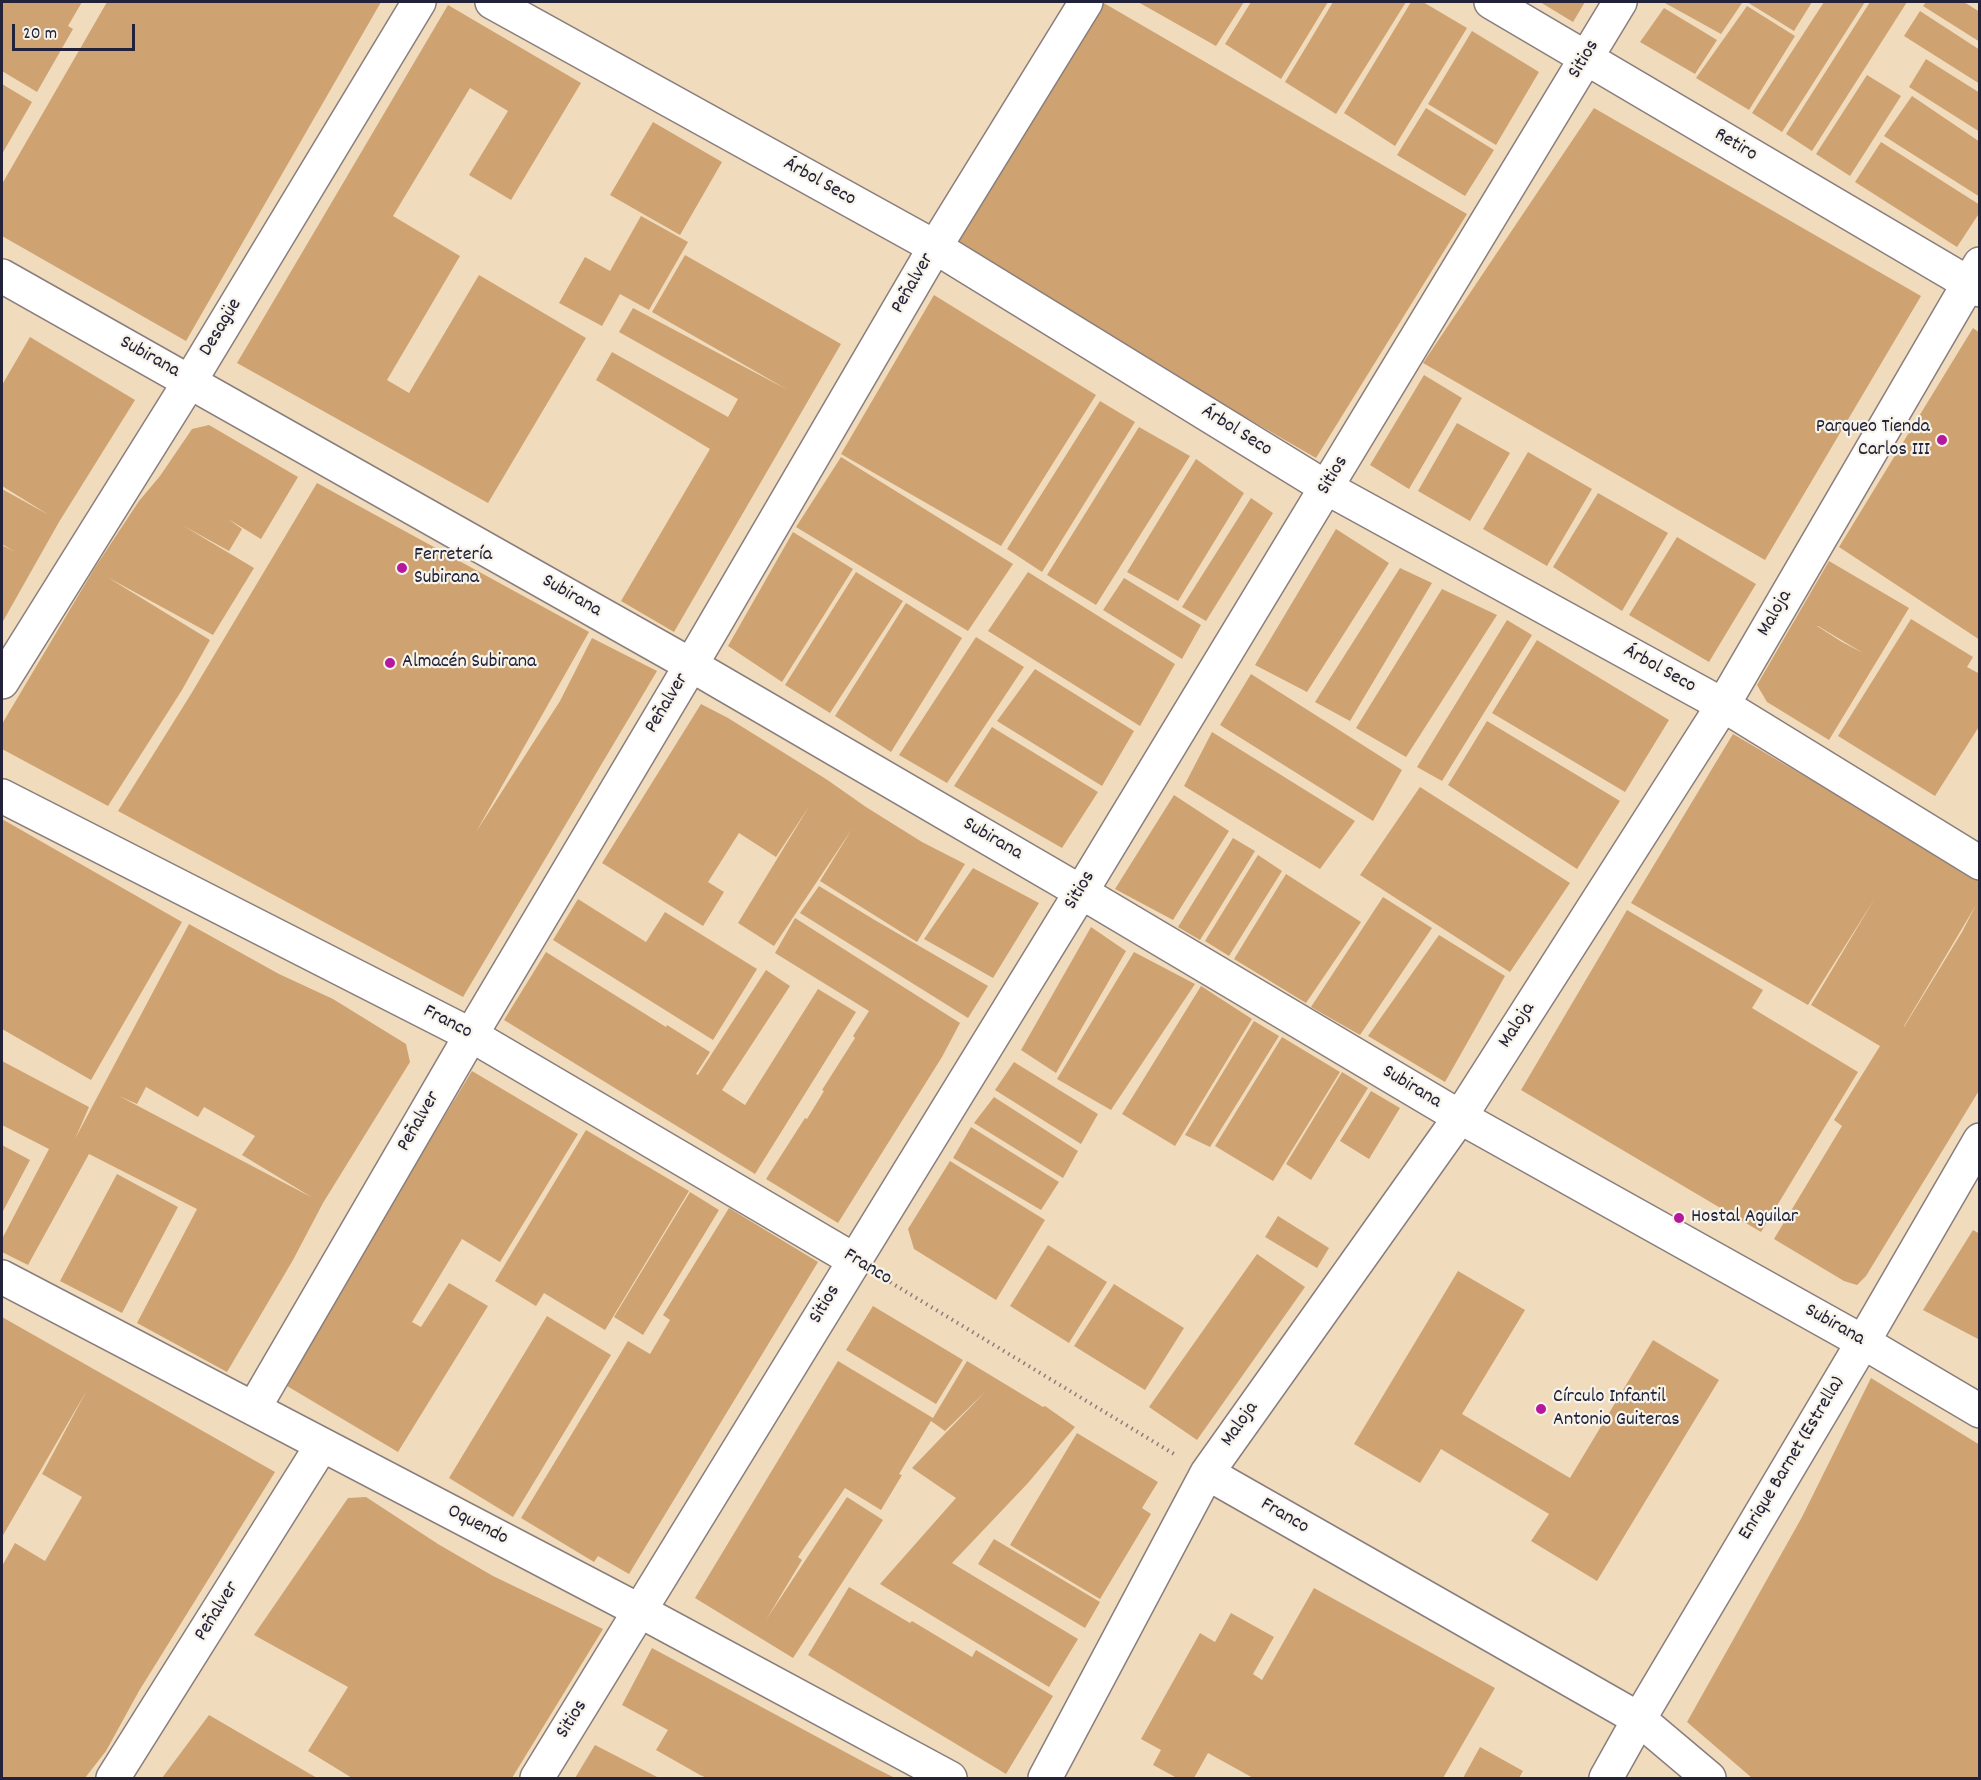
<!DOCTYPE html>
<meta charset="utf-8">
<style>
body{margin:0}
#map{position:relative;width:1981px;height:1780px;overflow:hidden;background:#f1dbbd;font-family:Dekko,sans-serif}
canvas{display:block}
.frame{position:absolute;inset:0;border:3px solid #22223b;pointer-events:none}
.scale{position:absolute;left:12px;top:24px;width:123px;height:27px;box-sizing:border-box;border:3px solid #22223b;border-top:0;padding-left:8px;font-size:18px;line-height:21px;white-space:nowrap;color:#22223b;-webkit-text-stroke:4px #f7f3e8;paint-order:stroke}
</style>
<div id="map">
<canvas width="1981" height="1780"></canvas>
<div class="frame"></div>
<div class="scale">20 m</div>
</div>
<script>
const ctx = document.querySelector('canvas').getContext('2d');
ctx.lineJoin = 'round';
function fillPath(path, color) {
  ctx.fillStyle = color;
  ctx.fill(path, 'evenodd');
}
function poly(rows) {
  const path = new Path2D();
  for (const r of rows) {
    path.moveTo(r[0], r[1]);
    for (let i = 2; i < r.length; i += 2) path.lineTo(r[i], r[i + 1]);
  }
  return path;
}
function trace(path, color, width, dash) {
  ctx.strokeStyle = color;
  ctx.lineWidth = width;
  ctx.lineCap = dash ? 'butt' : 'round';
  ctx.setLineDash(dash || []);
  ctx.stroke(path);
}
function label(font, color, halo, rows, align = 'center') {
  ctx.font = font + ' Dekko,sans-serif';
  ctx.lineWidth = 4.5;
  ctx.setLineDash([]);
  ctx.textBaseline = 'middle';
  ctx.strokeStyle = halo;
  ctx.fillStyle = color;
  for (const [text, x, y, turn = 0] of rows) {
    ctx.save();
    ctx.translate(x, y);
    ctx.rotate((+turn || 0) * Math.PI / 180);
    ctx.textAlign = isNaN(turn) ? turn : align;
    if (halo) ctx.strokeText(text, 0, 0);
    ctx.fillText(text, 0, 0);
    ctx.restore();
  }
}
const building = poly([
 [2,2,82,2,68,26,73,29,37,92,2,71],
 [107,2,381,2,186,341,2,236,2,184],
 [1102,2,1467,214,1316,458,948,245],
 [1138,2,1244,2,1216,46],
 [1251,2,1328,2,1281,79,1225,44],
 [1333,2,1406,2,1336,114,1285,82],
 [1411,2,1423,2,1467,28,1395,146,1344,113],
 [1540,2,1585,2,1573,22],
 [1666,2,1740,2,1742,3,1721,34,1665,3],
 [1747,2,1812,2,1794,31],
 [1824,2,1865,2,1782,132,1752,113],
 [1870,2,1907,2,1812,151,1786,134],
 [1926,2,1964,2,1980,12,1980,42,1923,6],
 [448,5,581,83,511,200,469,175,508,111,470,88,393,216,460,256,387,380,409,393,479,275,586,338,488,503,237,363],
 [1747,6,1795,36,1749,110,1696,78],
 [1664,8,1717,40,1695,74,1640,42],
 [1920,11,1980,50,1980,84,1904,36],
 [1472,31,1539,72,1496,145,1428,104],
 [1926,59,1980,93,1980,132,1909,87],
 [1867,75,1901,96,1850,176,1816,154],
 [2,84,32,102,2,154],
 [1912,96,1980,142,1980,197,1884,136],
 [1426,108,1494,150,1465,196,1397,155],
 [1594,108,1921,296,1765,560,1423,363],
 [653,122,722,162,680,235,610,195],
 [1881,142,1980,205,1980,212,1957,247,1855,182],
 [641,216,688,242,649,310,620,294,602,326,559,303,585,257,610,271],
 [685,255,841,344,674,632,621,601,710,449,596,380,612,352,728,417,738,399,619,332,633,308,788,390,652,312],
 [934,295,1096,395,1001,546,841,454],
 [1973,328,1980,333,1980,640,1839,547],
 [30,337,135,400,59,522,2,623,2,545,15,552,2,544,2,489,49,515,2,486,2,385],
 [1424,375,1462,398,1409,489,1370,465],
 [1100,401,1135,422,1042,572,1007,549],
 [1457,423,1510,453,1470,521,1418,491],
 [209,425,298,477,261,539,228,519,242,529,229,551,182,525,254,568,213,635,107,577,210,640,182,690,108,806,2,749,2,724,94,569,139,501,160,476,192,429],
 [1139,427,1190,456,1096,605,1047,575],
 [1528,452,1592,489,1547,566,1483,529],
 [841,457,1013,564,968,631,796,527],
 [1196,459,1244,493,1178,601,1127,572],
 [317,483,589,632,476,832,560,701,592,638,657,671,463,997,118,811,191,694],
 [1598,493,1668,533,1622,611,1553,567],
 [1251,498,1273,513,1206,621,1182,607],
 [1336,529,1389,563,1307,692,1255,665],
 [793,532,853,569,782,682,728,646],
 [1677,537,1756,584,1709,662,1629,615],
 [1829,561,1909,608,1829,740,1767,702,1757,685],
 [1817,626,1818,626,1863,653,1842,642],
 [1400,568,1432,583,1350,721,1315,702],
 [856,572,903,601,830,713,785,685],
 [1028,572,1175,664,1140,726,988,631],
 [1124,578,1201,625,1182,659,1103,610],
 [1442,589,1497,615,1406,757,1356,728],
 [906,603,962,638,891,752,835,716],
 [1911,619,1973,657,1967,667,1980,674,1980,725,1935,796,1838,736],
 [1507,620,1532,635,1442,781,1417,767],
 [976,637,1024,667,947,783,899,755],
 [1537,640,1669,720,1625,792,1492,713],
 [1035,669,1134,731,1102,786,997,721],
 [1251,674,1402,770,1373,821,1220,725],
 [701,704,728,718,826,779,866,807,922,842,965,864,917,942,820,881,852,829,774,946,738,923,810,805,776,857,739,833,708,882,724,892,703,926,602,863],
 [1487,721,1620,801,1577,869,1448,785],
 [992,727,1098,792,1062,848,954,786],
 [1212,732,1355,821,1320,869,1184,786],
 [1733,734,1980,879,1980,1089,1866,1276,1857,1285,1844,1281,1774,1239,1842,1126,1834,1120,1880,1046,1811,1005,1875,898,1808,1005,1631,903],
 [1976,905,1962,932,1904,1027,1904,1026],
 [1420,787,1570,883,1510,972,1360,875],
 [1174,795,1229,831,1173,920,1115,889],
 [2,819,182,922,91,1080,2,1029],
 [1233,838,1255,851,1200,940,1178,927],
 [1258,855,1282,871,1229,956,1205,941],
 [973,868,1039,903,993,978,924,939],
 [1286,874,1361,922,1306,1003,1234,959],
 [819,886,873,919,988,986,968,1018,800,913],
 [1383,897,1432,928,1360,1035,1311,1007],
 [578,899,646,942,665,912,757,969,713,1040,553,940],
 [1627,910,1763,990,1752,1008,1858,1072,1761,1232,1521,1090],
 [795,918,960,1023,942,1057,838,1223,766,1179,805,1118,807,1119,824,1091,822,1090,855,1038,853,1036,869,1011,775,953],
 [189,924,279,974,333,999,406,1044,410,1062,323,1203,293,1260,227,1372,137,1323,197,1209,89,1154,28,1265,2,1252,2,1239,49,1149,2,1125,2,1061,89,1107,75,1139],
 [146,1087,198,1117,204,1107,255,1136,242,1155,313,1198,119,1096,137,1104],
 [1091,927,1126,951,1056,1073,1021,1050],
 [1439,935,1505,976,1445,1082,1368,1036],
 [546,952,666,1027,667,1025,710,1052,696,1074,698,1075,766,970,790,986,722,1090,745,1105,818,989,856,1012,755,1174,504,1020],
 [1134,952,1195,984,1111,1110,1057,1079],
 [1201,986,1252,1019,1175,1146,1122,1114],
 [1254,1021,1279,1036,1210,1147,1185,1135],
 [1282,1037,1340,1072,1273,1181,1215,1146],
 [1014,1062,1098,1114,1081,1144,995,1090],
 [472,1071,578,1134,500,1262,462,1239,412,1322,421,1327,449,1283,488,1306,398,1452,282,1383],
 [1342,1072,1368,1088,1311,1180,1286,1164],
 [1371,1091,1400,1108,1369,1159,1340,1141],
 [994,1097,1078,1151,1063,1178,974,1123],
 [971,1127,1059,1182,1041,1210,953,1158],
 [586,1130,689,1191,605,1330,544,1293,536,1306,495,1281],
 [2,1145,30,1160,2,1213],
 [950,1161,1045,1220,996,1300,914,1249,908,1229],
 [117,1174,178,1207,122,1313,60,1281],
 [690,1192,719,1210,643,1335,614,1317],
 [729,1208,818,1262,629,1574,598,1556,594,1562,521,1518,628,1341,650,1354,670,1320,663,1315],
 [1278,1216,1329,1248,1317,1268,1265,1237],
 [1973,1230,1980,1234,1980,1340,1923,1310],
 [1048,1245,1107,1282,1069,1343,1010,1306],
 [1257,1254,1305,1287,1197,1440,1149,1407],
 [1458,1271,1525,1310,1462,1414,1570,1478,1653,1340,1719,1380,1597,1581,1531,1541,1549,1514,1441,1449,1420,1483,1354,1444],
 [1114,1284,1184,1328,1145,1390,1074,1346],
 [873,1306,963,1360,936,1404,846,1350],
 [547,1316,611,1355,513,1517,449,1478],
 [2,1317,275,1472,139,1691,106,1751,85,1778,2,1778,2,1566,15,1543,45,1561,82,1497,42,1474,87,1390,2,1537],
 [838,1361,933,1418,967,1361,1043,1407,1045,1406,1075,1427,1028,1483,952,1563,1078,1639,1049,1687,880,1584,956,1498,912,1468,985,1392,945,1431,931,1421,899,1474,902,1475,881,1510,845,1488,798,1557,802,1560,766,1620,847,1497,883,1520,793,1658,695,1598],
 [1871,1378,1980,1445,1980,1778,1752,1778,1687,1722,1802,1517],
 [1077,1433,1158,1482,1142,1508,1151,1514,1100,1599,1010,1545],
 [366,1497,438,1544,493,1576,603,1629,512,1778,352,1778,308,1751,348,1687,254,1635,348,1498],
 [994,1539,1100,1602,1085,1628,978,1564],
 [849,1587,910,1623,912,1621,972,1657,976,1650,1053,1696,1006,1774,808,1655],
 [1314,1588,1495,1688,1443,1778,1253,1778,1208,1753,1194,1778,1177,1778,1153,1765,1161,1750,1141,1739,1200,1633,1215,1642,1231,1613,1274,1637,1253,1674,1262,1680],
 [652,1648,873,1767,895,1778,707,1778,700,1775,656,1750,668,1730,622,1705],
 [209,1715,317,1778,162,1778],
 [595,1745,659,1778,575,1778],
 [1480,1747,1523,1771,1519,1778,1463,1778]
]);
const path = poly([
 [885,1279,1174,1454]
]);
const street = poly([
 [492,2,935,247,1327,488,1723,705,1980,863],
 [1491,2,1980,290],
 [2,276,691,665,1081,892,1460,1117,1863,1342,1980,1411],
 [2,682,190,381,419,2],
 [2,796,471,1035,854,1260],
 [2,1277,640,1611,950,1778],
 [254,1408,471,1035,691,665,935,247,1086,2],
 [1207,1473,1639,1719,1709,1778],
 [113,1778,322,1445],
 [537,1778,1081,892,1620,2],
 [1045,1778,1207,1473,1460,1117,1723,705,1980,264],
 [1606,1778,1639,1719,1863,1342,1980,1140]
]);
const markers = [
 [1942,440,6,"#b5179e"],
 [402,568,6,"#b5179e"],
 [390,663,6,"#b5179e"],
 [1679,1218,6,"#b5179e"],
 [1541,1409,6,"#b5179e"]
];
const streetNames = [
 ["Sitios",1585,60,-59],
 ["Retiro",1735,146,31],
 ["Árbol Seco",819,183,29],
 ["Peñalver",914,284,-60],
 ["Desagüe",222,328,-59],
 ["Subirana",149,358,29],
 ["Árbol Seco",1236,432,32],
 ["Sitios",1334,476,-59],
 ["Subirana",571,597,30],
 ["Maloja",1776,614,-60],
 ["Árbol Seco",1659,670,29],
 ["Peñalver",668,704,-59],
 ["Subirana",992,840,30],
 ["Sitios",1081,891,-59],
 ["Franco",447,1023,27],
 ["Maloja",1518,1026,-57],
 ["Subirana",1411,1088,31],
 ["Peñalver",420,1122,-60],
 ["Franco",867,1268,31],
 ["Sitios",826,1305,-59],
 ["Subirana",1834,1326,29],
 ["Maloja",1241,1425,-55],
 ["Enrique Barnet (Estrella)",1793,1459,-59],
 ["Franco",1284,1517,30],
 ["Oquendo",477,1526,27],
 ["Peñalver",218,1612,-58],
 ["Sitios",573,1720,-58]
];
const poiNames = [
 ["Parqueo Tienda",1930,428,"right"],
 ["Carlos III",1930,451,"right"],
 ["Ferretería",414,556],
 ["Subirana",414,579],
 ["Almacén Subirana",402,663],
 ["Hostal Aguilar",1691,1218],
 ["Círculo Infantil",1553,1398],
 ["Antonio Guiteras",1553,1421]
];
fillPath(building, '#cea371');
trace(street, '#8a7e7c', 36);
trace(path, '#8a7e7c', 4, [1.5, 4.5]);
trace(street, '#fff', 33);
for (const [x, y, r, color] of markers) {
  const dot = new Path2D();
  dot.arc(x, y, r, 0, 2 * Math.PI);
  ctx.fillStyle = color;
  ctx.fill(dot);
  trace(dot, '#f7f3e8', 2);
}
label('20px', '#22223b', '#f7f3e8', streetNames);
label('20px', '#22223b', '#f7f3e8', poiNames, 'left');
</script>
